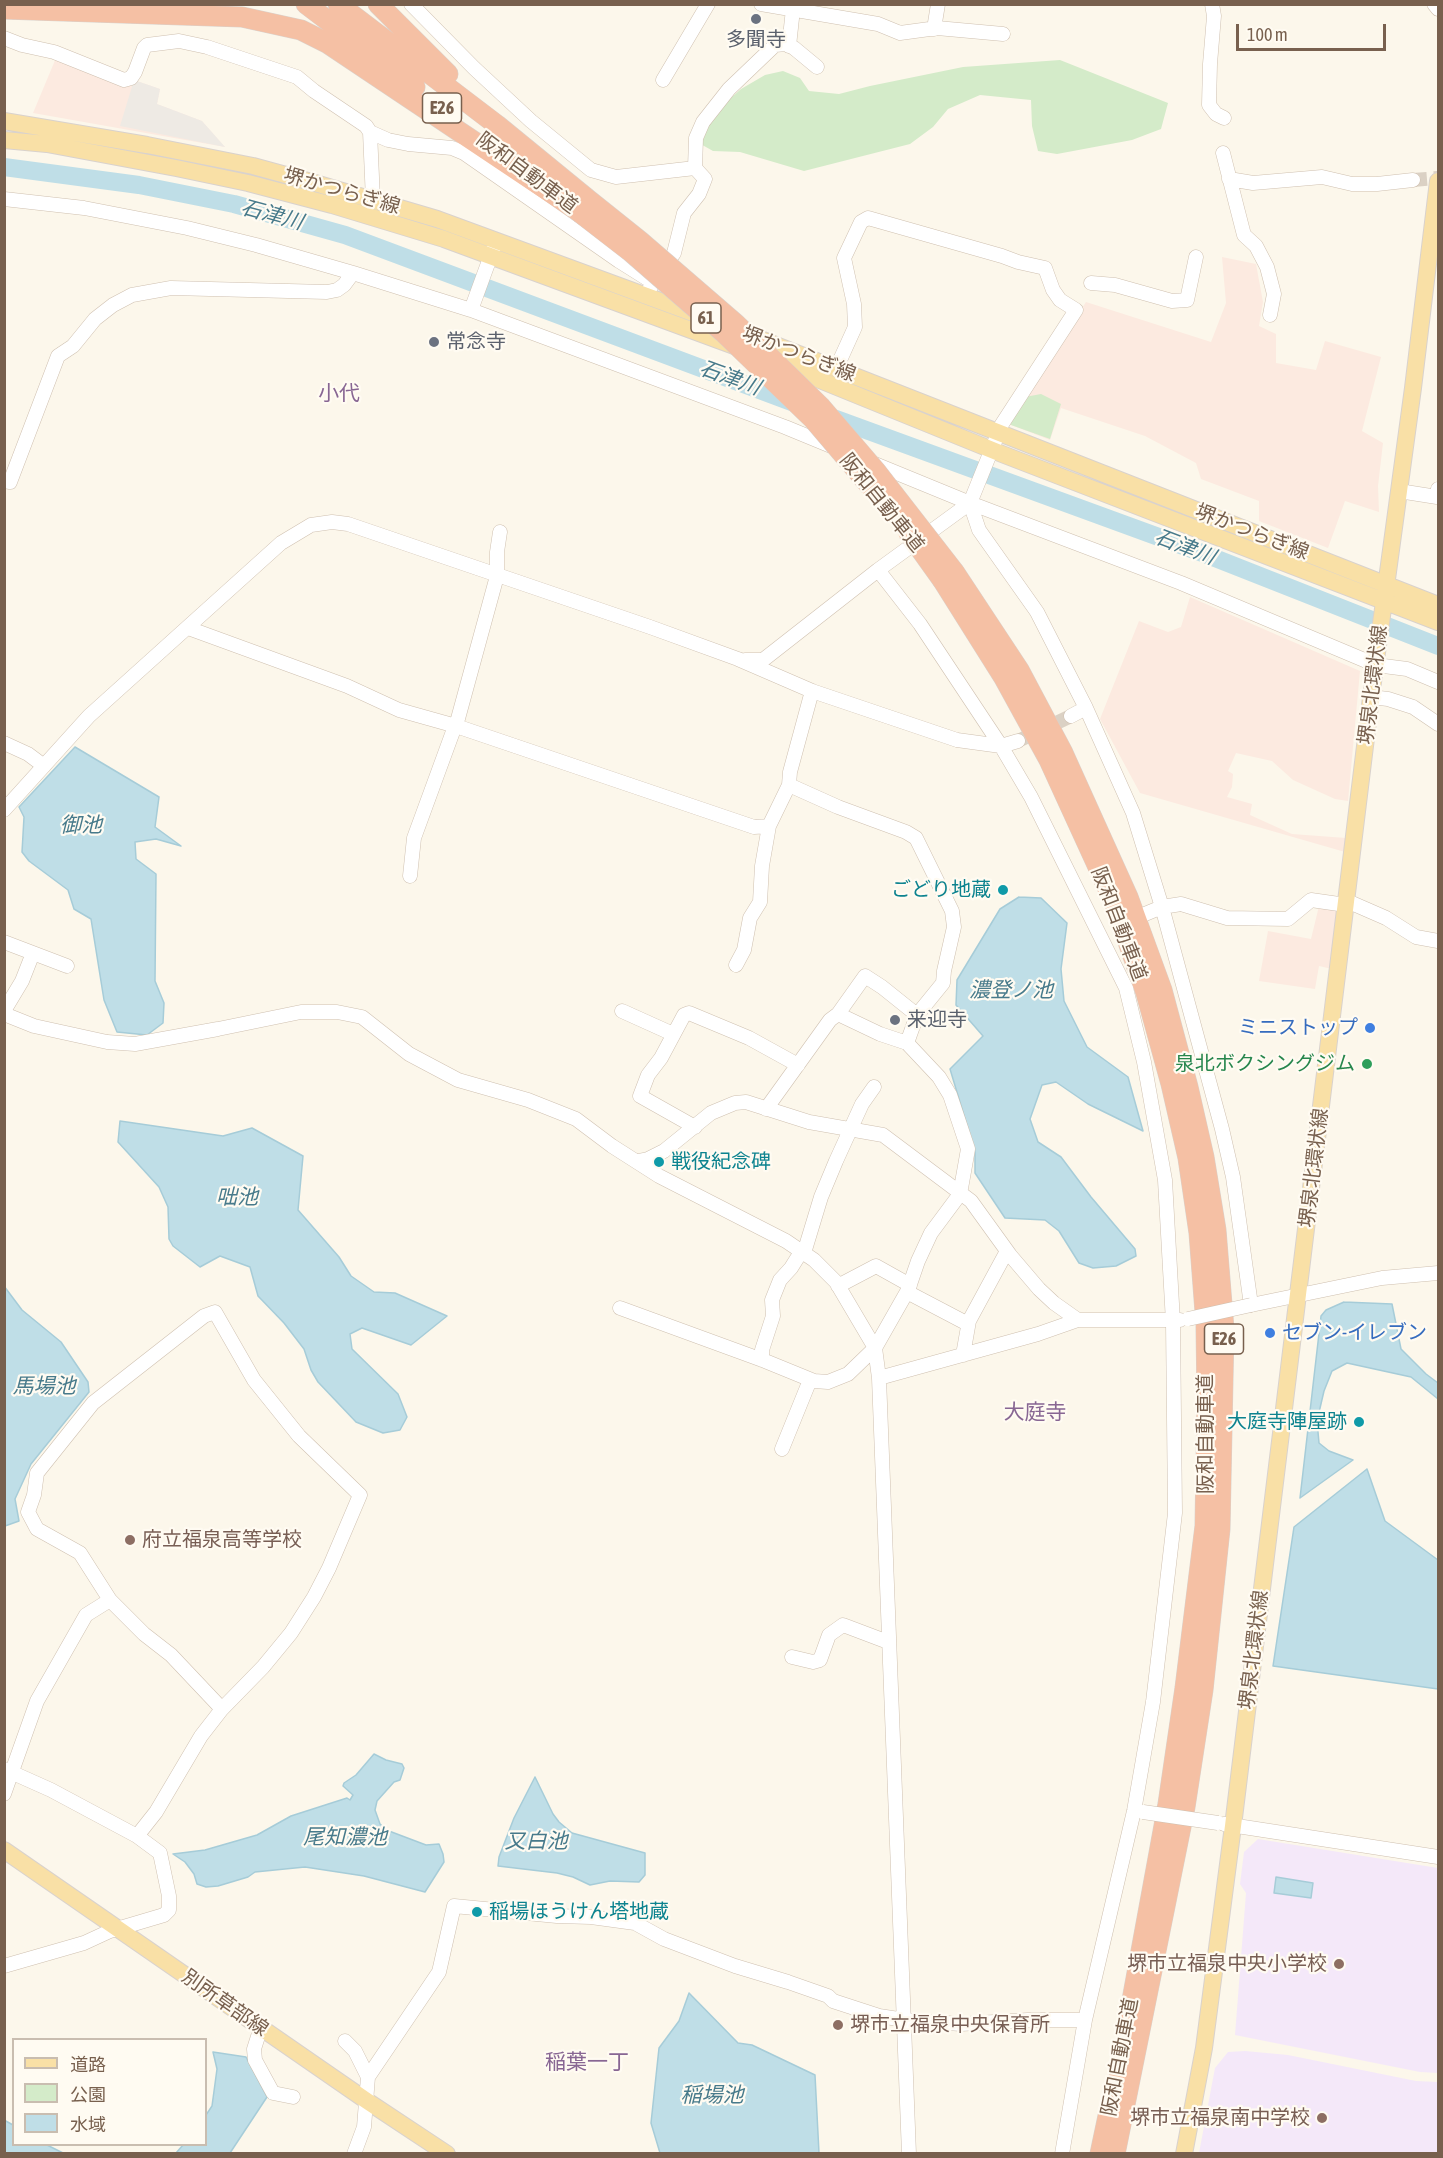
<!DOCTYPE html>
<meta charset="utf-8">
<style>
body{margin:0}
#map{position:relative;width:1443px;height:2158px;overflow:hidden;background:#fcf7eb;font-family:"Asap Condensed","Noto Sans JP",sans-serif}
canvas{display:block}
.frame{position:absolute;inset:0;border:6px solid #78604e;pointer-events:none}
.legend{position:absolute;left:12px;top:2038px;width:195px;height:108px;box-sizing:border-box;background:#fffbf2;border:2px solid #c9bdb0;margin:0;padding:8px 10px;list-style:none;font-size:18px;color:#78604e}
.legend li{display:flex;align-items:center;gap:12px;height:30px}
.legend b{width:30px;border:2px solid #c9bdb0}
.scale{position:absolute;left:1236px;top:24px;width:150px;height:27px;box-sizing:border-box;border:3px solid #78604e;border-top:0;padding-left:8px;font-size:18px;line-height:21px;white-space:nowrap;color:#78604e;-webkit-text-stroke:4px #fffbf2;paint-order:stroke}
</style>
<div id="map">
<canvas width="1443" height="2158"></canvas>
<div class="frame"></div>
<ul class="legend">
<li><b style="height:8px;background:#f9e0a6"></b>道路</li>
<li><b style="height:16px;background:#d4ebc9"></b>公園</li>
<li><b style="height:16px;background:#bfdee7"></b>水域</li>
</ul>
<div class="scale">100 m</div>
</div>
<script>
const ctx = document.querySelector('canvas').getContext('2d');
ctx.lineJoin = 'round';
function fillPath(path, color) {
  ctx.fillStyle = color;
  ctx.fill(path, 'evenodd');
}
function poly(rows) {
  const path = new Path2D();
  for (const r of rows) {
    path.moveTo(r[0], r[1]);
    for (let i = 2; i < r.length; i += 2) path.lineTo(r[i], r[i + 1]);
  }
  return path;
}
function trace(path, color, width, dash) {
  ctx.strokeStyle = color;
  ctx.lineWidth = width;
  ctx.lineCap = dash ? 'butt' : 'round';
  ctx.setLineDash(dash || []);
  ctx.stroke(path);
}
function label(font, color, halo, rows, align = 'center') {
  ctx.font = font + ' "Asap Condensed","Noto Sans JP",sans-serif';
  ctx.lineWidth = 4.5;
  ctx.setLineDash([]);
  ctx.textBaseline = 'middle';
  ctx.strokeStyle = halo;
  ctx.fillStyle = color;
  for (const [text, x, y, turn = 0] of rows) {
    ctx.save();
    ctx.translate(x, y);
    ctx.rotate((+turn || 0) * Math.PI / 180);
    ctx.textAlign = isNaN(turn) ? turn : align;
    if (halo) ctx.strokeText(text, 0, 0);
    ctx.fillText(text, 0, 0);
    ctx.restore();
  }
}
const commercial = poly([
 [56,58,132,86,134,80,160,89,157,104,202,121,225,147,33,113],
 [1222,257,1256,264,1263,302,1259,326,1276,334,1276,363,1316,370,1325,341,1381,357,1362,431,1383,443,1378,486,1379,512,1345,501,1328,548,1259,521,1259,501,1201,479,1196,463,1145,436,1061,408,1050,440,1011,425,1008,422,1086,302,1211,342,1226,303],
 [1190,597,1360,671,1348,801,1335,799,1293,780,1272,761,1236,753,1228,771,1233,774,1232,787,1227,797,1252,804,1250,815,1292,834,1346,838,1345,852,1140,793,1100,719,1139,621,1168,632,1181,627],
 [1319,906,1340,910,1332,969,1319,966,1315,989,1259,981,1268,931,1311,939]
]);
const industrial = poly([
 [134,80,160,89,157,104,202,121,225,147,120,126]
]);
const education = poly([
 [1258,1839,1438,1868,1438,2073,1420,2072,1235,2035,1246,1893,1240,1884,1244,1852],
 [1245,2051,1288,2055,1416,2081,1438,2082,1438,2153,1199,2153,1215,2068,1228,2052]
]);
const green = poly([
 [1060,60,1168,103,1161,129,1132,140,1057,154,1038,151,1032,126,1031,100,980,95,948,109,933,127,910,144,804,171,740,152,713,151,697,142,712,115,741,89,765,75,783,71,800,78,809,91,839,94,870,86,963,67],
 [1041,394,1061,404,1050,439,1011,425,1009,422,1025,397]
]);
const water = poly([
 [75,747,159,797,155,827,181,846,156,839,135,842,136,859,156,874,155,981,164,1003,163,1023,147,1035,117,1032,104,1000,91,919,74,909,68,890,29,861,22,852,24,817,19,807,75,747],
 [1019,897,1041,898,1067,923,1061,969,1064,1001,1087,1047,1128,1077,1143,1131,1088,1104,1056,1082,1042,1085,1030,1119,1038,1142,1061,1157,1091,1197,1135,1249,1136,1256,1116,1266,1093,1268,1079,1263,1059,1231,1045,1220,1005,1218,975,1173,975,1152,950,1069,983,1036,956,1005,957,980,1000,909,1019,897],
 [120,1121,223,1136,252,1128,303,1156,298,1210,339,1257,351,1276,374,1292,395,1293,447,1316,411,1345,362,1328,350,1334,352,1349,398,1394,407,1417,400,1430,383,1433,356,1422,318,1382,311,1370,304,1349,284,1323,258,1296,250,1267,220,1256,200,1267,173,1246,169,1239,168,1207,159,1187,118,1142,120,1121],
 [4,1286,22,1310,61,1342,88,1382,89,1392,31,1464,15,1499,19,1521,5,1526,4,1286],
 [1344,1302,1392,1304,1401,1349,1426,1374,1438,1383,1438,1399,1411,1377,1347,1363,1332,1371,1324,1391,1317,1421,1319,1443,1329,1451,1353,1460,1300,1498,1321,1316,1326,1310,1344,1302],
 [1367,1469,1385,1521,1438,1560,1438,1689,1273,1666,1294,1527,1367,1469],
 [374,1754,386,1760,402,1764,404,1768,400,1780,394,1782,377,1801,375,1810,380,1824,389,1831,426,1845,439,1844,443,1854,444,1862,425,1892,364,1876,305,1867,255,1872,248,1877,218,1886,206,1887,197,1884,194,1874,185,1862,173,1854,205,1850,257,1835,291,1816,347,1798,350,1800,353,1795,343,1786,344,1783,356,1775,374,1754],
 [535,1777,553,1814,559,1822,572,1833,645,1853,645,1875,639,1882,610,1881,590,1885,573,1877,557,1873,498,1866,499,1857,514,1818,535,1777],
 [1276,1877,1313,1883,1311,1898,1274,1893,1276,1877],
 [689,1993,738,2043,752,2045,815,2075,819,2153,660,2153,651,2123,659,2048,679,2021,689,1993],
 [213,2052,246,2057,267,2097,230,2153,176,2153,183,2145,206,2144,206,2115,212,2106,217,2069,213,2052],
 [4,2120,13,2125,14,2144,47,2145,63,2153,5,2153,4,2120]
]);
const river = poly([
 [4,167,139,185,234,204,345,235,797,404],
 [825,415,1197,551,1438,646]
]);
const minorTunnel = poly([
 [1413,180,1438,178],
 [1018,741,1071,716]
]);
const minor = poly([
 [411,4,474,68,531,121,591,170,616,177,695,168,705,179,699,194,684,213,674,253,646,294],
 [761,4,878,24,900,33,937,28,1003,34],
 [1212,4,1214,16,1210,64,1209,105,1216,114,1224,118],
 [1434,4,1438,9],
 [934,29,938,4],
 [4,38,22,45,54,52,124,80,131,78,135,72,144,48,147,45,179,41,207,47,297,77,314,91,366,126,370,132,373,200],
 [789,46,793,9],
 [663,80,708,4],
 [370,132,388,140,408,144,452,148,464,153,619,261,654,283],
 [1223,153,1244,235,1256,246,1267,267,1274,294,1270,315],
 [695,168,696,138,703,122,729,89,775,45,786,44,794,48,817,67],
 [1229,179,1253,183,1322,177,1352,184,1377,184,1413,180],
 [4,199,84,208,187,228,256,245,353,273,471,310,785,427,836,448],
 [1091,283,1115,285,1172,301,1187,300,1196,257],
 [471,310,494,247],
 [870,462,970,503,1181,583,1376,665,1407,669,1438,682],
 [4,481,10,482,58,356,73,346,95,319,113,305,132,295,171,288,327,292,337,290,344,285,353,273],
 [1399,491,1437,497,1438,489],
 [970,503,979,530,1037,612,1086,708,1133,813,1162,907,1222,1129,1233,1177,1251,1305,1382,1278,1438,1273],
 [878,570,920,624,1001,746,1031,797,1126,988,1144,1062,1165,1180,1173,1322,1175,1513,1153,1702,1134,1811,1085,2020,1062,2154],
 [188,628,347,686,399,710,456,726,754,827,769,826],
 [745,660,763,660,878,570,970,503,1002,424,1076,310,1060,300,1053,290,1045,268,1018,262,1002,256,868,218,861,222,844,258,854,304,855,327,836,369],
 [1371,697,1388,699,1413,707,1438,724],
 [1071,716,1086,708],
 [456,726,497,576,497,552,500,532],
 [4,743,28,754,44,766],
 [789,785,838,807,906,832,916,838,952,911,954,927,944,971,943,983,917,1015,907,1043],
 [4,810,89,716,281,543,311,525,332,522,348,524,650,627,738,659,812,691,957,740,1001,746,1018,741],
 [410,876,414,838,455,726],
 [1347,901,1386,918,1416,937,1438,941],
 [1145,914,1162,907,1181,904,1227,918,1288,919,1311,900,1346,905],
 [4,942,67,966],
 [736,965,744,950,750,918,760,902,762,866,769,826,789,785,790,772,812,691],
 [4,1011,22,981,33,953],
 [622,1011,673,1034],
 [4,1014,34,1026,107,1042,135,1044,218,1029,301,1012,337,1012,362,1017,409,1054,458,1080,528,1100,576,1119,612,1146,659,1176,786,1241,814,1260,836,1282,875,1348,879,1378,909,2154],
 [838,1014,865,976,882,987,917,1015],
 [695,1127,640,1096,648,1075,661,1058,684,1015,689,1013,749,1038,798,1065],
 [638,1161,648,1159,664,1151,711,1113,735,1103,746,1102,809,1122,883,1135,971,1201,1010,1255,1039,1289,1054,1303,1078,1320],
 [804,1253,821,1197,836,1161,862,1104,874,1087],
 [838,1286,876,1266,910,1285],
 [907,1292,968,1324],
 [620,1308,765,1361,814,1381,828,1382,848,1374,875,1348,908,1290,918,1261,931,1233,960,1194,968,1149,950,1095,939,1077,907,1043,880,1034,838,1014,830,1020,766,1109],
 [963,1355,969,1321,1007,1251],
 [762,1360,762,1350,773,1316,772,1300,780,1280,791,1268,801,1252],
 [879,1378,1038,1334,1078,1320,1180,1320],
 [782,1449,810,1380],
 [792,1657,813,1662,820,1660,829,1635,843,1625,888,1642],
 [4,1769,51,1790,137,1836,160,1853,169,1896,169,1910,164,1915,110,1931,84,1943,4,1966],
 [4,1794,37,1701,86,1615,110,1600],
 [1224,1824,1438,1857],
 [137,1836,156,1812,201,1736,222,1709,263,1667,291,1633,314,1597,329,1568,360,1495,299,1436,254,1380,215,1312,204,1316,93,1403,37,1473,34,1495,28,1512,37,1529,80,1553,110,1600,144,1634,171,1655,222,1709],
 [261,2027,254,2049,255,2060,273,2093,293,2097],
 [345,2041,355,2051,368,2077,364,2127,354,2154],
 [368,2077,439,1972,454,1906,557,1916,591,1917,635,1923,664,1939,735,1966,788,1982,828,1996,833,2001,879,2016,905,2020,961,2024,1028,2020,1085,2020]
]);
const major = poly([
 [4,121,147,145,253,166,315,183,437,219,701,316],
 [4,140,47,144,176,168,248,183,332,205,444,239,737,347],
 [750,335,1438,605],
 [778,363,1002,454,1438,622],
 [4,1850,367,2101,447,2154],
 [1184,2154,1204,2048,1233,1826,1371,697,1413,388,1438,181]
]);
const highway = poly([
 [306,4,415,87],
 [338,4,497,125,585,197],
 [378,4,448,74],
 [4,9,242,17,301,30,327,43,578,211],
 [955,573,1019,670,1063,753,1128,897,1162,990,1188,1087,1204,1157,1216,1230,1224,1329,1220,1529,1203,1690,1185,1807,1115,2154],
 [943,581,1004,678,1049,760,1114,902,1146,993,1171,1084,1188,1158,1199,1233,1206,1325,1207,1400,1205,1526,1185,1688,1168,1804,1128,2022],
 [1100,2154,1115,2083]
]);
const minorBridge = poly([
 [1188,1319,1251,1305],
 [1143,1812,1218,1823]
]);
const highwayBridge = poly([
 [585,197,640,241,736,324,821,407,875,470,955,573],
 [578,211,631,252,724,333,813,419,870,486],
 [908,532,943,581]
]);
const markers = [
 [756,19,6,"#6b7280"],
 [434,342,6,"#6b7280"],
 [1003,890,6,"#0f9aa8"],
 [895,1020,6,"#6b7280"],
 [1370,1028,6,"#3f7fe0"],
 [1367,1064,6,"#2e9e5b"],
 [659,1162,6,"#0f9aa8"],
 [1270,1333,6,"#3f7fe0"],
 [1359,1422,6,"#0f9aa8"],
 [130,1540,6,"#8d6e63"],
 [477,1912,6,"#0f9aa8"],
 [1339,1964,6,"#8d6e63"],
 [838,2025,6,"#8d6e63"],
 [1322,2118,6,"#8d6e63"]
];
const shields = [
 [442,108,39],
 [706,318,30],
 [1224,1339,39]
];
const shieldNames = [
 ["E26",442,108],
 ["61",706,318],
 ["E26",1224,1339]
];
const worshipNames = [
 ["多聞寺",756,40,"center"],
 ["常念寺",446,342],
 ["来迎寺",907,1020]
];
const streetNames = [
 ["阪和自動車道",527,173,37],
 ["堺かつらぎ線",342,191,16],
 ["堺かつらぎ線",799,354,21],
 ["阪和自動車道",882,503,51],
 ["堺かつらぎ線",1252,532,21],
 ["堺泉北環状線",1373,685,-83],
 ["阪和自動車道",1119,924,69],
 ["堺泉北環状線",1314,1168,-83],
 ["阪和自動車道",1206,1434,-90],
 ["堺泉北環状線",1254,1650,-83],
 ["別所草部線",225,2003,35],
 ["阪和自動車道",1120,2057,-79]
];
const cultureNames = [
 ["ごどり地蔵",991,890],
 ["戦役紀念碑",671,1162,"left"],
 ["大庭寺陣屋跡",1347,1422],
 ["稲場ほうけん塔地蔵",489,1912,"left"]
];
const shopNames = [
 ["ミニストップ",1358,1028],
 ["セブン-イレブン",1282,1333,"left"]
];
const leisureNames = [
 ["泉北ボクシングジム",1355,1064]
];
const educationNames = [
 ["府立福泉高等学校",142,1540],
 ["堺市立福泉中央小学校",1327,1964,"right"],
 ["堺市立福泉中央保育所",850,2025],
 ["堺市立福泉南中学校",1310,2118,"right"]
];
const waterNames = [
 ["石津川",272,215,15],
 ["石津川",730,378,20],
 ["石津川",1185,547,21],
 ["御池",81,825],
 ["濃登ノ池",1011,990],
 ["咄池",237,1197],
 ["馬場池",44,1386],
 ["尾知濃池",345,1837],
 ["又白池",536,1841],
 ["稲場池",712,2095]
];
const neighbourhoodNames = [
 ["小代",339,393],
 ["大庭寺",1035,1412],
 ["稲葉一丁",587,2062]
];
fillPath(commercial, '#fceae0');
fillPath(industrial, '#eeeae4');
fillPath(education, '#f4e8f9');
fillPath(green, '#d4ebc9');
fillPath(water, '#bfdee7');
trace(water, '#a6ccd8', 1.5);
trace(river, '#bfdee7', 18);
trace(minorTunnel, '#dbd1c4', 14, [14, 7]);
trace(minor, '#cfc0b0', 15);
trace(major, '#d9d2cd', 18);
trace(highway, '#d9d2cd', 21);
trace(minor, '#fff', 14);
trace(major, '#f9e0a6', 16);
trace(highway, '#f5c0a4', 20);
trace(minorBridge, '#cfc0b0', 15, []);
trace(highwayBridge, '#d9d2cd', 21, []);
trace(minorBridge, '#fff', 14);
trace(highwayBridge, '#f5c0a4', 20);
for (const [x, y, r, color] of markers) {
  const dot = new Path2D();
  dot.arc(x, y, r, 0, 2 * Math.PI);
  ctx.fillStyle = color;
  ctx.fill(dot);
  trace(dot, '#fffbf2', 2);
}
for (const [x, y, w] of shields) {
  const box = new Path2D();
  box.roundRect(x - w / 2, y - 15, w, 30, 4.5);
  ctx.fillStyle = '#fffbf2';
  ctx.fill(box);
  trace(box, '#78604e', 1.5);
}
label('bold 18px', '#78604e', null, shieldNames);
label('20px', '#5b616d', '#fffbf2', worshipNames, 'left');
label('20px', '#78604e', '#fffbf2', streetNames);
label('20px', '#0d838f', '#fffbf2', cultureNames, 'right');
label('20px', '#366cbe', '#fffbf2', shopNames, 'right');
label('20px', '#27864d', '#fffbf2', leisureNames, 'right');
label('20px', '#785e54', '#fffbf2', educationNames, 'left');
label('italic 21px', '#477a8b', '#fffbf2', waterNames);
label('21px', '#886693', '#fffbf2', neighbourhoodNames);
</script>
